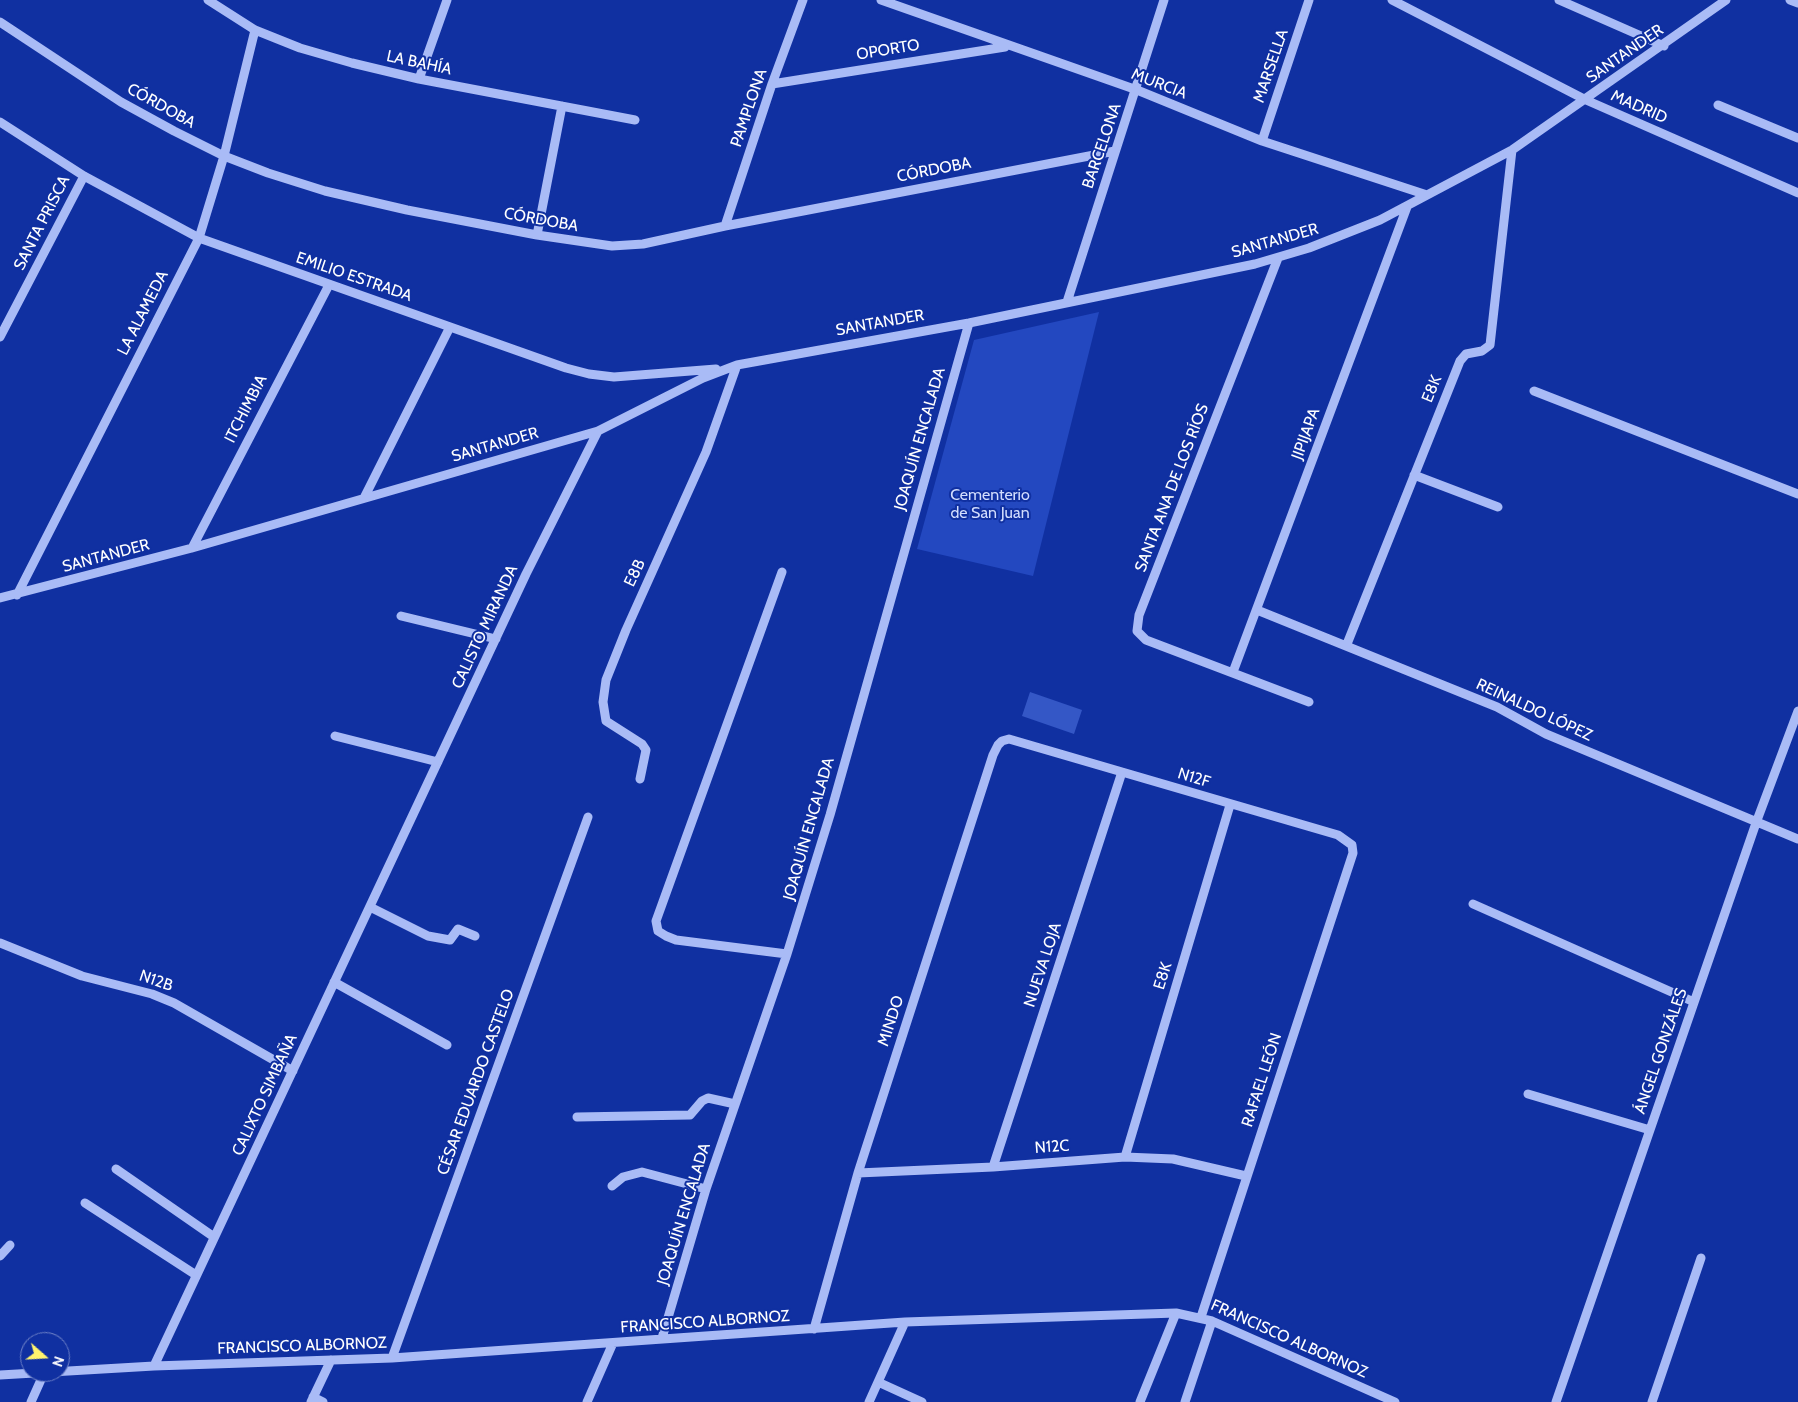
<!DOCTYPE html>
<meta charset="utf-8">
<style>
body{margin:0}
#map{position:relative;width:1798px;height:1402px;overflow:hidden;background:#1030a1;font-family:Cabin,sans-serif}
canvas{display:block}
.north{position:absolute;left:20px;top:1332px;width:50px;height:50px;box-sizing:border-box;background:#1030a1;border:1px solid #7083c7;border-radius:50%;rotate:109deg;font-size:14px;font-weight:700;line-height:20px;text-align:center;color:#fff}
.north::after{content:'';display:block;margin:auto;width:18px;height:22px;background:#fff46d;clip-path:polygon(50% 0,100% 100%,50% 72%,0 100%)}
</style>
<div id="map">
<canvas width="1798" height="1402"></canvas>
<div class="north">N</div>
</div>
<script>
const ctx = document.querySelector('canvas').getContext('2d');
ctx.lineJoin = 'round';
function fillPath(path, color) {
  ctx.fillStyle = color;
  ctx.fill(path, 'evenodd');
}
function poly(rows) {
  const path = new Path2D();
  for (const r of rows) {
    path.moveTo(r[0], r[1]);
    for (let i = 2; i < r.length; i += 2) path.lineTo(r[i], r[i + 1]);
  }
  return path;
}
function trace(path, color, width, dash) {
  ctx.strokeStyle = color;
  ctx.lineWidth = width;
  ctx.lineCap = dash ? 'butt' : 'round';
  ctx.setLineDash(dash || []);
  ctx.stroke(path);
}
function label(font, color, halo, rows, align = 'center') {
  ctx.font = font + ' Cabin,sans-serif';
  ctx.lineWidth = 4;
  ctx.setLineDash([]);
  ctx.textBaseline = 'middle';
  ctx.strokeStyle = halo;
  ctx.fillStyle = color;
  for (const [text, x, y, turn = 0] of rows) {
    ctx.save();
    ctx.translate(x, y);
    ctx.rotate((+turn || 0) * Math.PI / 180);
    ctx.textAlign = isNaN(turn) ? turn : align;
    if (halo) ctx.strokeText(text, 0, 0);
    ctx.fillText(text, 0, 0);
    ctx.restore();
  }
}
const green = poly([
 [1099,312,1033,576,917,549,974,340]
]);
const building = poly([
 [1030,692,1082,710,1074,734,1022,716]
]);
const minor = poly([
 [208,0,255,30,300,48,352,63,419,79,635,120],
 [881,0,1137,90,1262,141,1427,195],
 [1392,0,1586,100,1798,193],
 [1559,0,1664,46],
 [1790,0,1798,3],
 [0,22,121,102,174,131,224,156,268,173,325,191,407,210,537,235,612,246,643,244,725,226,1115,151],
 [419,79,447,0],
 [772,84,1005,47],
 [1718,105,1798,138],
 [0,122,84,176,199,238,566,368,589,374,614,377,716,369],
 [1262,141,1309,0],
 [725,226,772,84,803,0],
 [537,235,562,106],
 [1278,258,1139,615,1137,631,1146,640,1309,702],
 [1067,302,1164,0],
 [0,337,84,176],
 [1534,391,1798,494],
 [1414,475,1498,507],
 [364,498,450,327],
 [192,548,329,285],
 [782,572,656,921,658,931,666,936,676,940,787,954],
 [17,595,199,238,224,156,255,30],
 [0,598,192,548,598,431,703,378,737,365,969,323,1255,264,1309,248,1380,220,1512,150,1726,0],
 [1257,610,1497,707,1546,734,1798,839],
 [401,616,496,639],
 [1347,644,1460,361,1466,354,1482,351,1490,345,1512,150],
 [1233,672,1407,207],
 [335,736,438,762],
 [640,779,646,750,642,744,606,721,603,702,606,680,626,630,706,452,737,365],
 [1473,904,1694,1002],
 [370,907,428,936,450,940,458,929,475,936],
 [0,943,82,976,152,994,174,1003,293,1071],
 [334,982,447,1045],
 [1528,1094,1650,1130],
 [577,1117,690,1115,702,1101,708,1098,735,1104],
 [1125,1157,1230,805],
 [993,1167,1122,772],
 [116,1169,214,1237],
 [858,1173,993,1167,1125,1157,1173,1159,1246,1176],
 [612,1186,623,1177,642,1172,706,1189],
 [85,1203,196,1275],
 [0,1256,10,1245],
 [814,1329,858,1173,993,755,998,745,1002,741,1009,739,1338,835,1352,845,1353,853,1201,1317],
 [662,1338,706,1189,787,954,830,815,969,323],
 [392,1358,588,817],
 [154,1366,526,574,598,431],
 [0,1375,154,1366,392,1358,905,1322,1176,1313,1212,1321,1395,1402],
 [878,1382,922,1402],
 [313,1397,323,1402],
 [31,1402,44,1373],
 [311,1402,331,1360],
 [587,1402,613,1343],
 [869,1402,905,1322],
 [1140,1402,1176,1313],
 [1185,1402,1212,1321],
 [1556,1402,1756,823,1798,711],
 [1652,1402,1701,1258]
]);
const streetNames = [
 ["OPORTO",888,50,-9],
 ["SANTANDER",1625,54,-35],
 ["LA BAHÍA",419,63,12],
 ["MARSELLA",1271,66,-71],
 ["MURCIA",1159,84,21],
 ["CÓRDOBA",161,106,29],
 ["MADRID",1639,107,24],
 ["PAMPLONA",749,108,-71],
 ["BARCELONA",1102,146,-71],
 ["CÓRDOBA",934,170,-11],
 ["CÓRDOBA",541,220,10],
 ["SANTA PRISCA",42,223,-63],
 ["SANTANDER",1275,241,-16],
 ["EMILIO ESTRADA",354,277,19],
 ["LA ALAMEDA",143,313,-63],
 ["SANTANDER",880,323,-10],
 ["E8K",1432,389,-68],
 ["ITCHIMBIA",246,409,-63],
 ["JIPIJAPA",1306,434,-70],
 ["JOAQUÍN ENCALADA",920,439,-74],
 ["SANTANDER",495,445,-16],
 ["SANTA ANA DE LOS RÍOS",1172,488,-69],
 ["SANTANDER",106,556,-15],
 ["E8B",635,573,-65],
 ["CALISTO MIRANDA",485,627,-65],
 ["REINALDO LÓPEZ",1534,710,25],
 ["N12F",1194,778,17],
 ["JOAQUÍN ENCALADA",809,829,-74],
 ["NUEVA LOJA",1043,965,-72],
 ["E8K",1163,976,-73],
 ["N12B",156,981,19],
 ["MINDO",891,1021,-72],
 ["ÁNGEL GONZÁLES",1661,1051,-71],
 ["RAFAEL LEÓN",1262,1080,-72],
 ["CÉSAR EDUARDO CASTELO",476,1082,-70],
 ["CALIXTO SIMBAÑA",265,1095,-65],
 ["N12C",1052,1147,-4],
 ["JOAQUÍN ENCALADA",684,1214,-73],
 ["FRANCISCO ALBORNOZ",705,1322,-4],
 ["FRANCISCO ALBORNOZ",1289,1339,24],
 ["FRANCISCO ALBORNOZ",302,1346,-2]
];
const parkNames = [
 ["Cementerio",990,495],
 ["de San Juan",990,513]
];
fillPath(green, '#2348c0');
fillPath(building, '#3457c6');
trace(minor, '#a9bbf6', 9);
label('16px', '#fff', '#1030a1', streetNames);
label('16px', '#d2ddfe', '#1030a1', parkNames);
</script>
